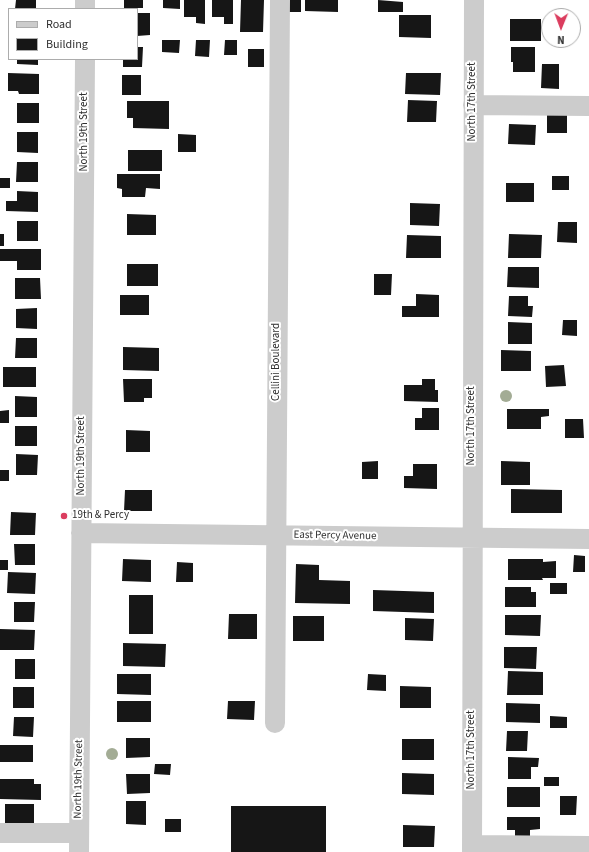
<!DOCTYPE html>
<style>
body{margin:0}
#map{position:relative;width:589px;height:852px;overflow:hidden;background:#fff;font-family:"Source Sans 3",sans-serif}
canvas{display:block}
.legend{position:absolute;left:8px;top:8px;width:130px;height:52px;box-sizing:border-box;background:#fff;border:1px solid #acacac;margin:0;padding:5px 7px;list-style:none;font-size:12px;color:#2f2f2f}
.legend li{display:flex;align-items:center;gap:8px;height:20px}
.legend b{width:20px;border:1px solid #acacac}
.north{position:absolute;left:541px;top:8px;width:40px;height:40px;box-sizing:border-box;background:#fff;border:1px solid #acacac;border-radius:50%;rotate:181deg;font-size:11px;font-weight:700;line-height:16px;text-align:center;color:#2f2f2f}
.north::after{content:'';display:block;margin:auto;width:14px;height:18px;background:#db3c5e;clip-path:polygon(50% 0,100% 100%,50% 72%,0 100%)}
</style>
<div id="map">
<canvas width="589" height="852"></canvas>
<ul class="legend">
<li><b style="height:5px;background:#ccc"></b>Road</li>
<li><b style="height:11px;background:#161616"></b>Building</li>
</ul>
<div class="north">N</div>
</div>
<script>
const ctx = document.querySelector('canvas').getContext('2d');
ctx.lineJoin = 'round';
function fillPath(path, color) {
  ctx.fillStyle = color;
  ctx.fill(path, 'evenodd');
}
function poly(rows) {
  const path = new Path2D();
  for (const r of rows) {
    path.moveTo(r[0], r[1]);
    for (let i = 2; i < r.length; i += 2) path.lineTo(r[i], r[i + 1]);
  }
  return path;
}
function trace(path, color, width, dash) {
  ctx.strokeStyle = color;
  ctx.lineWidth = width;
  ctx.lineCap = dash ? 'butt' : 'round';
  ctx.setLineDash(dash || []);
  ctx.stroke(path);
}
function label(font, color, halo, rows, align = 'center') {
  ctx.font = font + ' "Source Sans 3",sans-serif';
  ctx.lineWidth = 4;
  ctx.setLineDash([]);
  ctx.textBaseline = 'middle';
  ctx.strokeStyle = halo;
  ctx.fillStyle = color;
  for (const [text, x, y, turn = 0] of rows) {
    ctx.save();
    ctx.translate(x, y);
    ctx.rotate((+turn || 0) * Math.PI / 180);
    ctx.textAlign = isNaN(turn) ? turn : align;
    if (halo) ctx.strokeText(text, 0, 0);
    ctx.fillText(text, 0, 0);
    ctx.restore();
  }
}
const building = poly([
 [16,0,36,0,36,9,15,9],
 [124,0,143,0,143,8,124,8],
 [163,0,180,0,180,9,163,8],
 [184,0,205,0,205,24,196,23,196,17,184,17],
 [212,0,233,0,233,24,224,24,224,17,212,17],
 [241,0,264,0,263,32,240,32],
 [289,0,301,0,301,12,289,12],
 [305,0,338,0,338,12,305,11],
 [378,0,403,2,403,12,378,12],
 [555,10,569,10,569,16,555,16],
 [137,13,150,13,150,35,137,36],
 [399,15,431,15,431,38,399,37],
 [510,19,541,19,541,41,510,41],
 [162,40,180,40,179,53,162,52],
 [196,40,210,40,209,57,195,56],
 [225,40,237,40,237,55,224,55],
 [137,47,143,47,142,67,123,67,123,59,137,59],
 [511,47,535,47,535,72,513,72,513,62,511,62],
 [248,49,264,49,264,67,248,67],
 [17,59,38,59,38,65,17,64],
 [542,64,559,64,559,89,541,88],
 [8,73,39,74,39,94,19,94,18,91,8,91],
 [406,73,441,73,440,95,405,94],
 [122,75,141,75,141,95,122,95],
 [408,100,437,101,436,122,407,122],
 [127,101,169,101,169,129,133,128,133,118,127,118],
 [17,103,39,103,39,123,17,123],
 [547,114,567,114,567,133,547,133],
 [509,124,536,125,535,145,508,144],
 [17,132,38,132,38,153,17,152],
 [178,134,196,135,196,152,178,152],
 [128,150,162,150,162,171,128,171],
 [17,162,38,162,38,182,16,182],
 [117,174,160,174,160,189,146,188,145,197,122,197,122,189,117,188],
 [552,176,569,176,569,190,552,190],
 [0,178,10,178,10,188,0,188],
 [506,183,534,183,534,202,506,202],
 [17,191,38,192,38,212,6,211,6,201,17,201],
 [410,203,440,204,439,226,410,225],
 [127,214,156,215,156,235,127,235],
 [17,221,38,221,38,241,17,241],
 [558,222,577,222,577,243,557,242],
 [0,234,4,234,4,246,0,246],
 [509,234,542,235,541,258,508,258],
 [407,235,441,236,441,258,406,258],
 [0,249,41,249,41,270,17,270,17,261,0,261],
 [127,264,158,264,158,286,127,286],
 [508,267,539,267,539,288,507,287],
 [374,274,392,274,391,295,374,295],
 [15,278,40,278,41,299,15,299],
 [416,294,439,295,439,317,402,317,402,306,416,306],
 [120,295,149,295,149,315,120,315],
 [509,296,528,296,528,306,533,306,532,317,508,316],
 [37,308,37,329,16,328,16,309],
 [563,320,577,320,577,336,562,335],
 [508,322,532,323,532,344,508,344],
 [16,338,37,338,37,358,15,358],
 [123,347,159,348,159,371,123,370],
 [501,350,531,351,531,371,501,371],
 [564,365,566,386,546,387,545,366],
 [3,367,36,367,36,387,3,387],
 [123,379,152,379,152,398,144,398,144,402,124,402],
 [422,379,435,379,435,390,438,390,438,402,404,401,404,385,422,385],
 [15,396,37,397,37,417,15,417],
 [422,408,439,408,439,430,415,430,415,418,422,418],
 [507,409,549,409,549,416,541,417,541,429,507,429],
 [9,410,9,423,0,423,0,411],
 [565,419,583,419,584,438,565,438],
 [15,426,37,426,37,446,15,446],
 [126,430,150,431,150,452,126,452],
 [16,454,38,455,37,475,16,475],
 [378,461,378,479,362,479,362,462],
 [501,461,530,462,530,485,501,485],
 [413,464,437,464,437,489,404,488,404,476,413,476],
 [0,470,9,470,9,481,0,481],
 [511,489,562,490,562,513,511,513],
 [125,490,152,490,152,511,124,511],
 [11,512,36,513,35,535,10,535],
 [14,544,35,544,35,565,15,565],
 [574,555,585,556,585,572,573,572],
 [123,559,151,560,151,582,122,581],
 [508,559,543,559,543,562,556,561,556,578,542,578,543,580,508,580],
 [0,560,8,560,8,570,0,570],
 [177,562,193,563,193,582,176,582],
 [296,564,319,565,319,580,350,581,350,604,295,603],
 [8,572,36,573,35,594,7,593],
 [550,583,567,583,567,594,550,594],
 [505,587,531,587,531,592,536,592,536,607,505,607],
 [373,590,434,592,434,613,373,611],
 [129,595,153,595,153,634,129,634],
 [14,602,35,602,34,622,14,622],
 [229,614,257,614,257,639,228,639],
 [505,615,541,615,540,636,505,635],
 [293,616,324,616,324,641,293,641],
 [405,618,434,619,433,641,405,640],
 [0,629,35,630,34,650,0,650],
 [123,643,166,644,165,667,123,666],
 [504,647,537,647,536,669,504,668],
 [15,659,35,659,35,679,15,679],
 [508,671,543,672,543,695,507,695],
 [117,674,151,674,151,695,117,694],
 [368,674,386,675,386,691,367,690],
 [400,686,431,687,431,708,400,708],
 [13,687,34,687,34,708,13,708],
 [117,701,151,701,151,722,117,722],
 [228,701,255,701,254,720,227,719],
 [506,703,540,704,540,723,506,722],
 [550,716,567,717,567,728,550,728],
 [14,717,34,717,33,737,13,736],
 [507,731,528,731,527,751,506,751],
 [126,738,150,738,150,757,126,758],
 [402,739,434,739,434,760,402,760],
 [0,745,33,745,33,762,0,762],
 [508,757,539,758,538,767,531,767,531,779,508,779],
 [155,764,171,764,170,775,154,774],
 [402,773,434,774,434,795,402,794],
 [126,774,150,774,150,793,127,794],
 [544,777,559,777,559,786,544,786],
 [0,779,34,779,34,784,41,784,41,800,0,799],
 [507,787,540,787,540,807,507,807],
 [560,796,577,796,576,815,560,815],
 [126,801,146,801,146,825,126,824],
 [5,804,34,804,34,825,5,825],
 [231,806,326,806,326,852,231,852],
 [507,817,540,817,540,829,530,830,530,840,515,840,515,830,507,830],
 [165,819,181,819,181,832,165,832],
 [403,825,435,826,434,847,403,847]
]);
const minor = poly([
 [85,0,85,9],
 [473,105,589,106],
 [81,533,589,539],
 [275,723,280,0],
 [0,833,79,833],
 [472,845,589,846],
 [79,852,85,59],
 [472,852,474,0]
]);
const trees = [
 [506,396],
 [112,754]
];
const markers = [
 [64,516,4,"#db3c5e"]
];
const streetNames = [
 ["North 17th Street",473,102,-90],
 ["North 19th Street",85,132,-90],
 ["Cellini Boulevard",277,362,-90],
 ["North 17th Street",472,426,-90],
 ["North 19th Street",82,456,-90],
 ["East Percy Avenue",335,536,1],
 ["North 17th Street",472,750,-90],
 ["North 19th Street",79,779,-89]
];
const poiNames = [
 ["19th & Percy",72,516]
];
fillPath(building, '#161616');
trace(minor, '#ccc', 20);
ctx.fillStyle = '#a3ac95';
for (const [x, y] of trees) {
  ctx.beginPath();
  ctx.arc(x, y, 6, 0, 2 * Math.PI);
  ctx.fill();
}
for (const [x, y, r, color] of markers) {
  const dot = new Path2D();
  dot.arc(x, y, r, 0, 2 * Math.PI);
  ctx.fillStyle = color;
  ctx.fill(dot);
  trace(dot, '#fff', 1.5);
}
label('11px', '#2f2f2f', '#fff', streetNames);
label('11px', '#2f2f2f', '#fff', poiNames, 'left');
</script>
